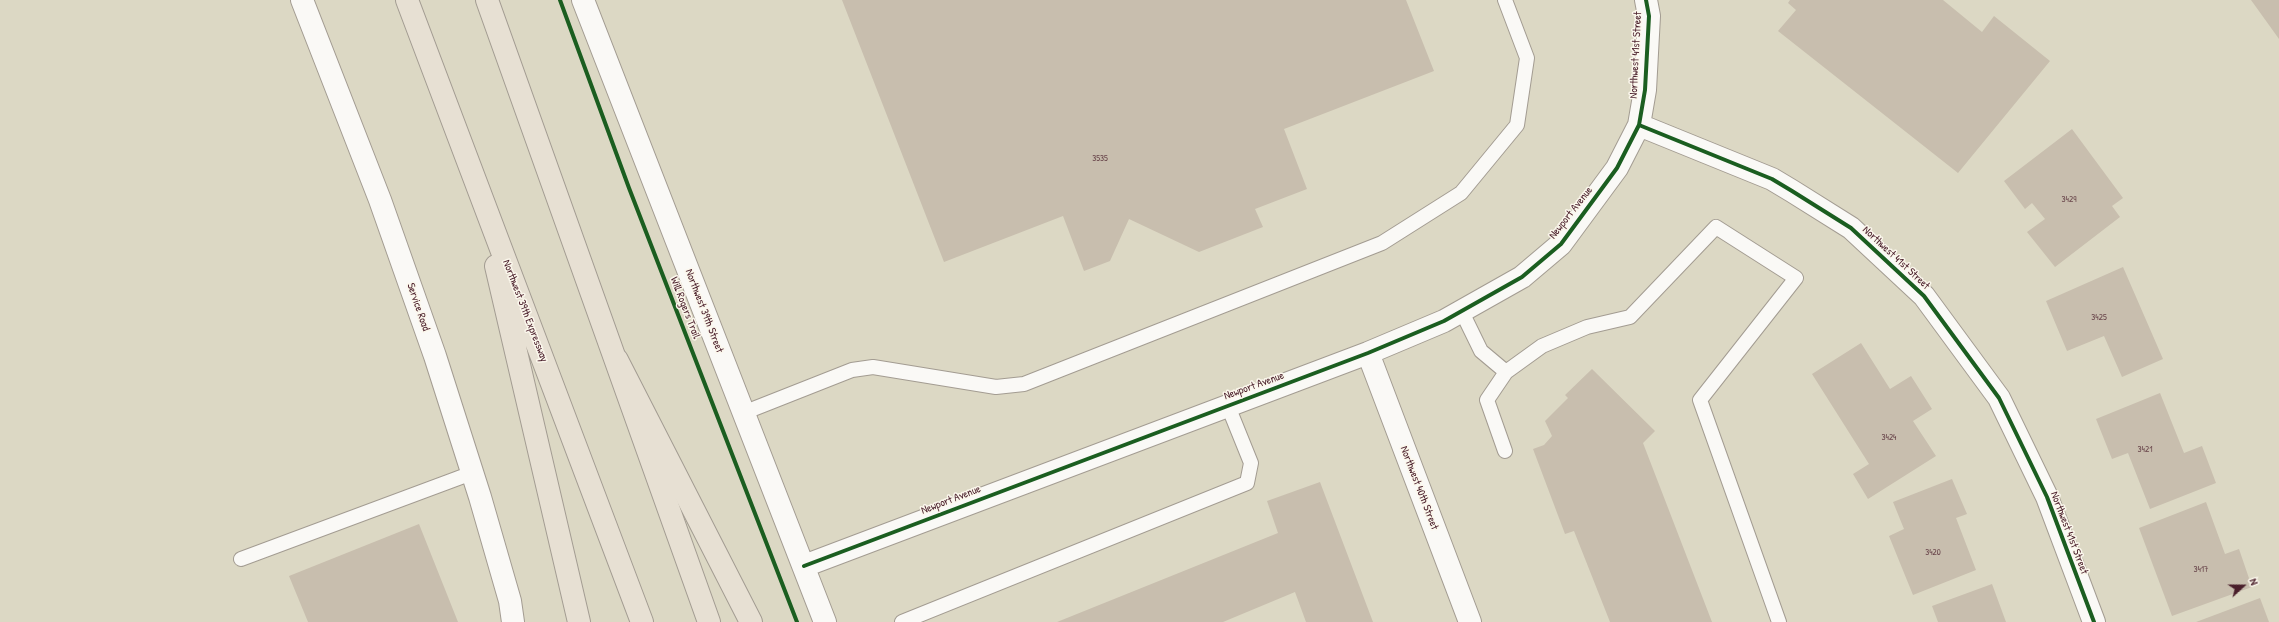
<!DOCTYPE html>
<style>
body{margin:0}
#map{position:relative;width:2279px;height:622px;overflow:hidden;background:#dcd8c4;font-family:"Patrick Hand",sans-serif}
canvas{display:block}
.north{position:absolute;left:2223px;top:566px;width:40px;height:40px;-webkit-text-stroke:3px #fbf7ec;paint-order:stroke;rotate:69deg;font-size:11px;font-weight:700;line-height:16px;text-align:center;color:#4a1f2b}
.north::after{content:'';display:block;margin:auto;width:14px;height:18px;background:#4a1f2b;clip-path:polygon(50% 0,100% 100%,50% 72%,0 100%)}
</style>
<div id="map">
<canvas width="2279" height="622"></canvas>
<div class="north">N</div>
</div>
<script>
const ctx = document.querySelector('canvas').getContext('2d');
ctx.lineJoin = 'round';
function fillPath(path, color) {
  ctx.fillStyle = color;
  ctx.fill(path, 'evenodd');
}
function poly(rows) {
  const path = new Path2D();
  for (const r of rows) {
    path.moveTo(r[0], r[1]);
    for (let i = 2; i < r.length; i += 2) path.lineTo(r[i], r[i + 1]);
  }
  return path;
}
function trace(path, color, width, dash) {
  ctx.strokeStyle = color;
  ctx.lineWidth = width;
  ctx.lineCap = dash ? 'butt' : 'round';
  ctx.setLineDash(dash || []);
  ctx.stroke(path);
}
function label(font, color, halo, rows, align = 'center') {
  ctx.font = font + ' "Patrick Hand",sans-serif';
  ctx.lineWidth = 3;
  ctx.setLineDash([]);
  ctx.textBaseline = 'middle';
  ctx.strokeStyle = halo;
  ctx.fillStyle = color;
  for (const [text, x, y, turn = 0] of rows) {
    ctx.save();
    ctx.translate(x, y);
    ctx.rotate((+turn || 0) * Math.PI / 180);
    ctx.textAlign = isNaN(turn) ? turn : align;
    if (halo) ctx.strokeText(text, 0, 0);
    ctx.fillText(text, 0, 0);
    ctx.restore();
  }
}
const building = poly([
 [842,0,1406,0,1434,71,1284,129,1307,189,1255,209,1263,227,1199,252,1129,219,1110,261,1084,271,1063,216,944,262],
 [1790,0,1943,0,1982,32,1994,16,2050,61,1958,173,1778,31,1796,10,1788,3],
 [2251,0,2279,0,2279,39],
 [2072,129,2123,198,2112,206,2120,217,2055,267,2027,232,2045,219,2032,203,2025,209,2004,181],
 [2123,267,2163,359,2122,377,2104,336,2067,351,2046,301],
 [1861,343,1890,389,1911,376,1932,409,1913,421,1936,456,1868,499,1853,474,1869,464,1812,374],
 [1592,369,1655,431,1643,443,1712,622,1610,622,1574,531,1565,534,1533,449,1544,445,1552,436,1545,421,1568,398,1565,395],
 [2160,393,2184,453,2202,446,2216,483,2150,509,2128,453,2112,459,2096,419],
 [1952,479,1967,514,1956,518,1976,570,1913,595,1889,536,1904,529,1893,502],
 [1320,482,1373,622,1306,622,1295,592,1223,622,1057,622,1278,533,1267,501],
 [2206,502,2225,554,2239,549,2252,587,2172,616,2139,528],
 [419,524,458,622,308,622,289,576],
 [1992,584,2006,622,1938,622,1932,606],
 [2260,598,2269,622,2196,622]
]);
const service = poly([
 [1461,310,1481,351,1506,372,1542,346,1587,327,1630,317,1716,227,1796,278,1700,400,1779,622],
 [743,413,852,370,873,367,996,387,1024,384,1382,243,1461,193,1517,125,1527,58,1505,0],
 [1505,451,1487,400,1506,372],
 [241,559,472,473],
 [902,622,1247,483,1251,463,1228,406]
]);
const minor = poly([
 [302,0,380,200,435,356,480,497,510,601,513,622],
 [583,0,825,622],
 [1646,0,1649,16,1645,90,1639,125,1772,179,1792,191,1851,228,1924,296,1999,398,2047,497,2094,622],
 [1368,353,1470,622],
 [804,566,1368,353,1444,321,1522,277,1561,244,1617,168,1639,125]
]);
const trunk = poly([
 [407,0,642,622],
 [487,0,709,622],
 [496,266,579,622]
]);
const motorway = poly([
 [617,360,751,622]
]);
const cycleway = poly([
 [560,0,629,188,797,622],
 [1646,0,1649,16,1645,90,1639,125,1772,179,1792,191,1851,228,1924,296,1999,398,2047,497,2094,622],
 [804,566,1368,353,1444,321,1522,277,1561,244,1617,168,1639,125]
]);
const numberNames = [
 ["3535",1100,159],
 ["3429",2069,200],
 ["3425",2099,318],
 ["3424",1889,438],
 ["3421",2145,450],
 ["3420",1933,553],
 ["3417",2201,570]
];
const streetNames = [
 ["Northwest 41st Street",1636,55,-87],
 ["Newport Avenue",1571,213,-52],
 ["Northwest 41st Street",1896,258,43],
 ["Service Road",418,307,71],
 ["Will Rogers Trail",685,308,69],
 ["Northwest 39th Expressway",525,311,69],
 ["Northwest 39th Street",704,311,69],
 ["Newport Avenue",1254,386,-20],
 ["Northwest 40th Street",1419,488,69],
 ["Newport Avenue",951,500,-21],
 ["Northwest 41st Street",2069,533,69]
];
fillPath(building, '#c8beae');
trace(service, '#a39c92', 16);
trace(minor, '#a39c92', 24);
trace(trunk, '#a39c92', 24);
trace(motorway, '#a39c92', 24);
trace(service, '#faf9f6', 14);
trace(minor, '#faf9f6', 22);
trace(trunk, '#e7e0d3', 22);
trace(motorway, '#e7e0d3', 22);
trace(cycleway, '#1b5e20', 4);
label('9px', '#6a474c', null, numberNames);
label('11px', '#4a1f2b', '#fbf7ec', streetNames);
</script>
